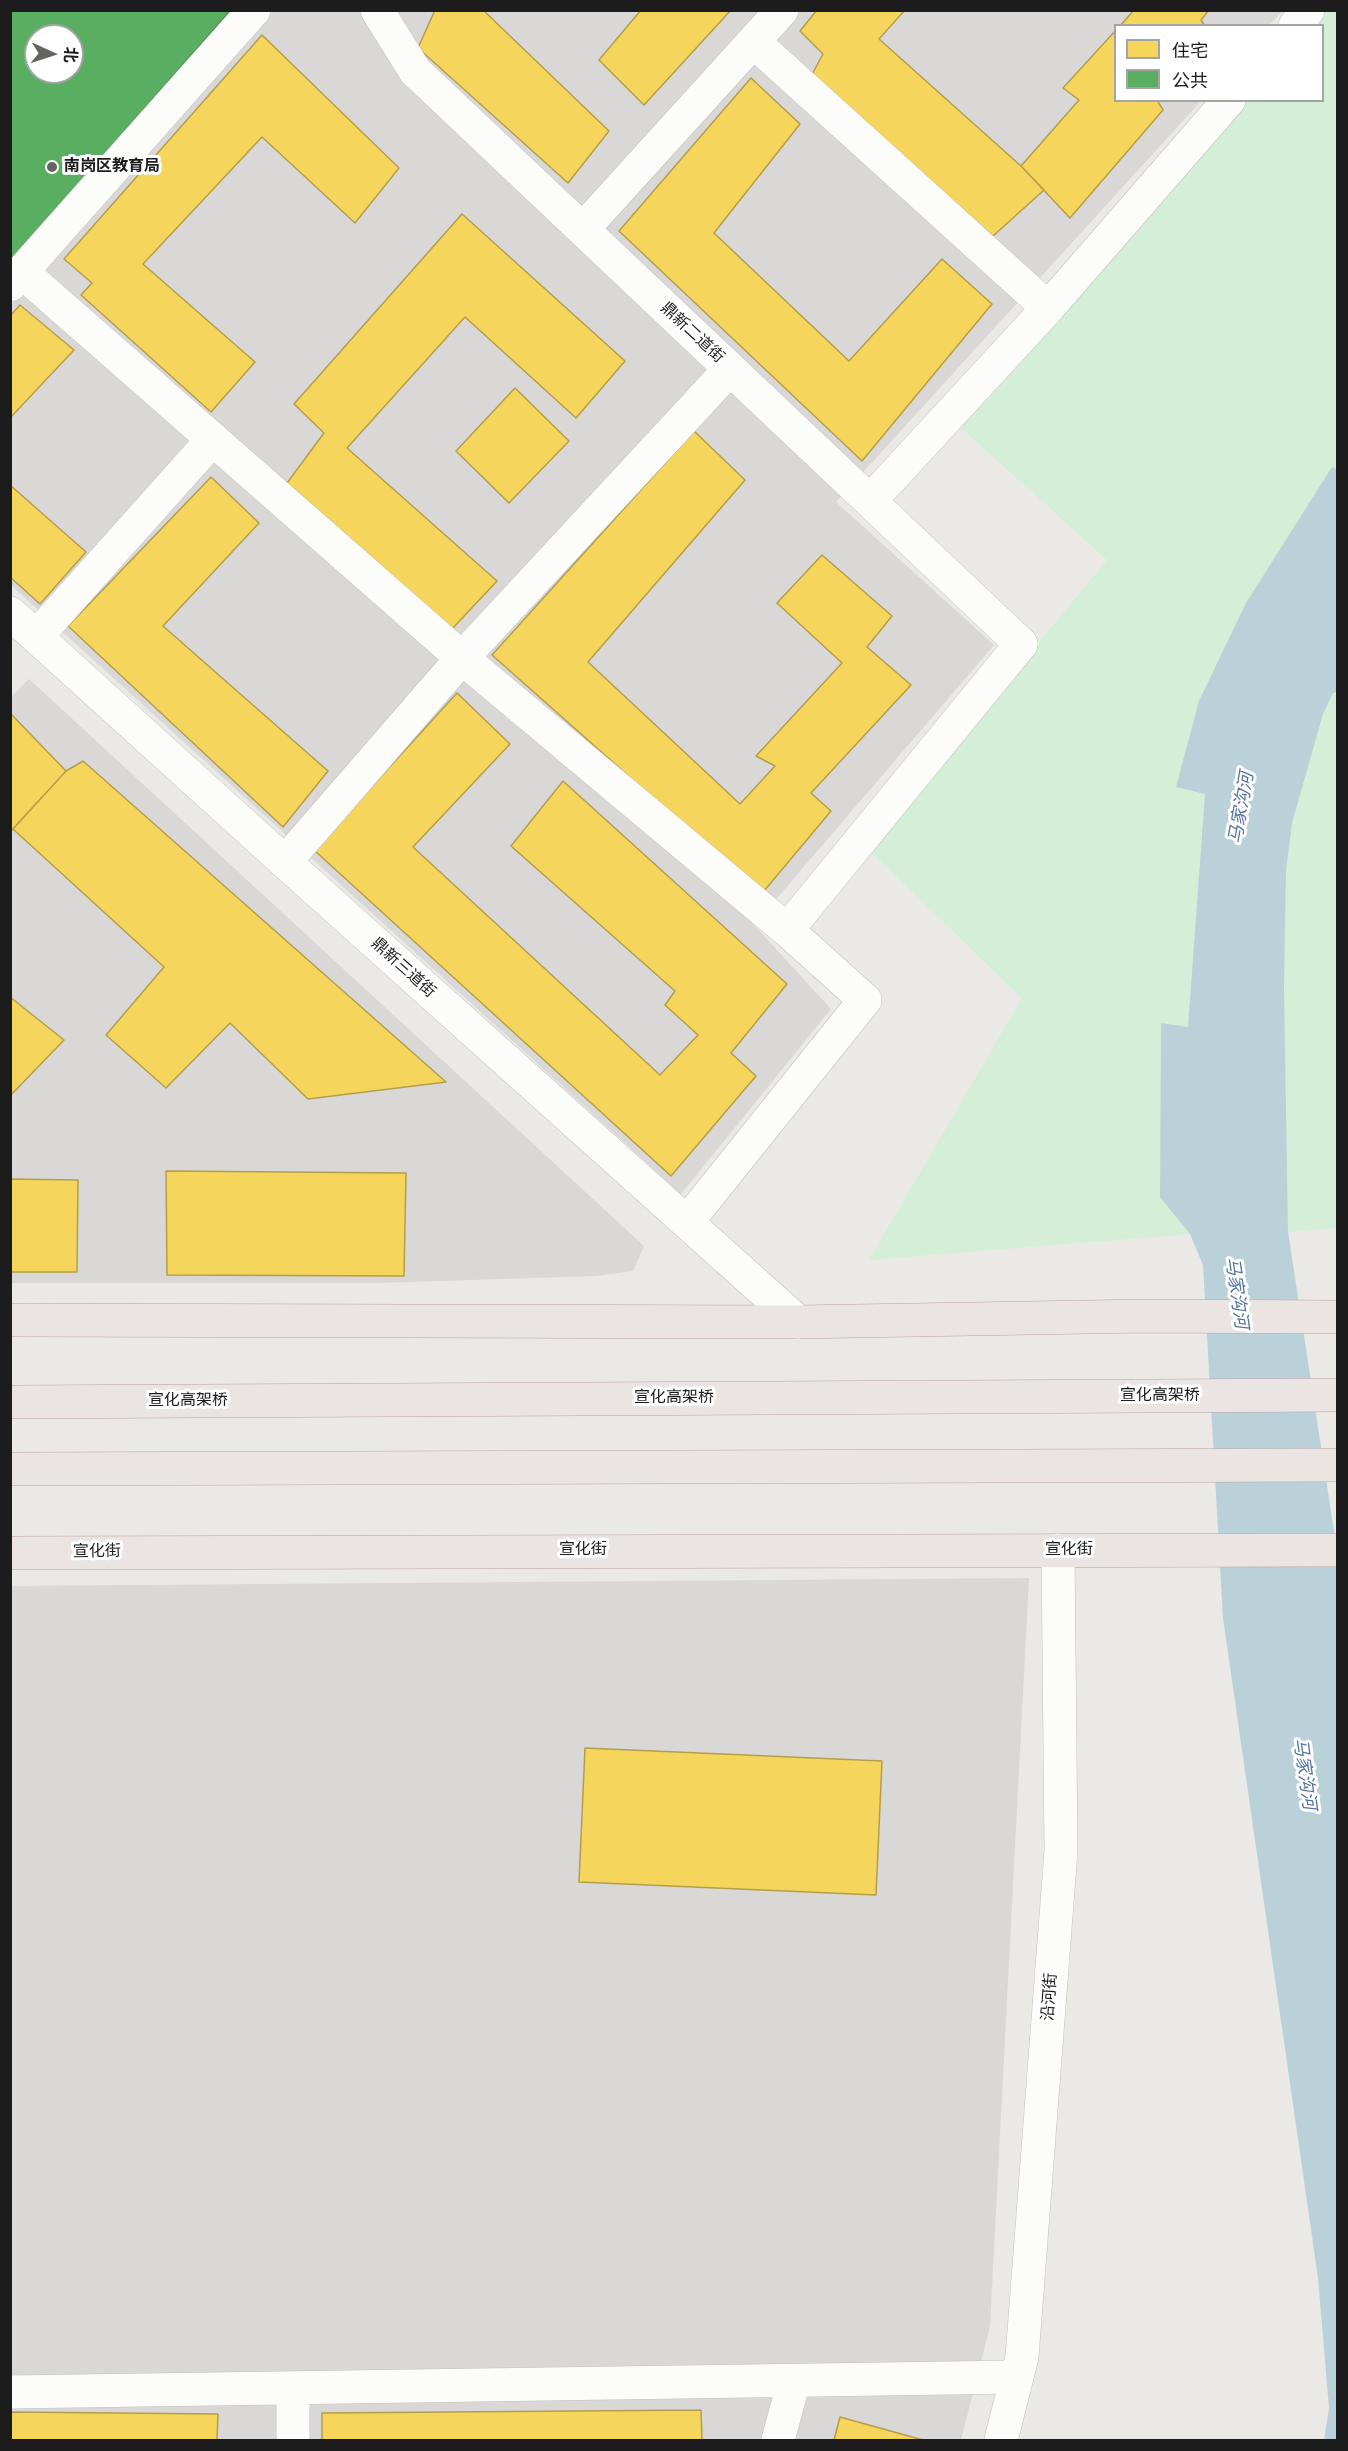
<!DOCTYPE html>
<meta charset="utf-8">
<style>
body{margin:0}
#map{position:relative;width:1348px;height:2451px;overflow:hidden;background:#eae9e5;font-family:Signika,"Noto Sans SC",sans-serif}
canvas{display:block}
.frame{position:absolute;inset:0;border:12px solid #1c1c1c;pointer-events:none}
.legend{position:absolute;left:1114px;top:24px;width:210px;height:78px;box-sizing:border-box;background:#fff;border:2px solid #a4a4a4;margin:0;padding:8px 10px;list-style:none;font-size:18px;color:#1c1c1c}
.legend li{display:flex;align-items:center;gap:12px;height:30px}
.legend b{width:30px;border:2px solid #a4a4a4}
.north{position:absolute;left:24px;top:24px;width:60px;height:60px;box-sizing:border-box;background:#fff;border:2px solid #a4a4a4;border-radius:50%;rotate:93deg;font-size:16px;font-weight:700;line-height:24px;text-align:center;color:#1c1c1c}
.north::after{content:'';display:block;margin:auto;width:21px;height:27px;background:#646462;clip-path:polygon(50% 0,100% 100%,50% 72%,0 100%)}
</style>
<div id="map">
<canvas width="1348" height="2451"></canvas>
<div class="frame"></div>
<ul class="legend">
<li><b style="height:16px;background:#f6d55c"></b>住宅</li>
<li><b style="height:16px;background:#5aae61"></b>公共</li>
</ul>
<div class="north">北</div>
</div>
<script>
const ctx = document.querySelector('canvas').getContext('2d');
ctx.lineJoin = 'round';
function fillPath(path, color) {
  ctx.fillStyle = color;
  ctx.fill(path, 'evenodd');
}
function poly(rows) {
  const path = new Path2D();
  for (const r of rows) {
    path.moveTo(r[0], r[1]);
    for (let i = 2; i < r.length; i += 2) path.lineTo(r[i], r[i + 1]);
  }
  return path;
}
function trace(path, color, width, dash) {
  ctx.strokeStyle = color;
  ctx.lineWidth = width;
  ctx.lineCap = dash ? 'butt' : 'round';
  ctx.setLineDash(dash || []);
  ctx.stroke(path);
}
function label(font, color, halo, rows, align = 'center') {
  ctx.font = font + ' Signika,"Noto Sans SC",sans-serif';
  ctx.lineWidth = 6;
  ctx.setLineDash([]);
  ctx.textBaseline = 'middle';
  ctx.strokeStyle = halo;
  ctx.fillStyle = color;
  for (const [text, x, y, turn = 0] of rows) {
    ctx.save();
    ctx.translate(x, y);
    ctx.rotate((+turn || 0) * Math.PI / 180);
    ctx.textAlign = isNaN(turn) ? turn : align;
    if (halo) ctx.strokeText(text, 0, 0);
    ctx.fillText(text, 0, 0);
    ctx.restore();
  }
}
const residential = poly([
 [269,11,1283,11,1269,25,1116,26,1116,100,1201,101,836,502,994,645,754,925,831,1009,681,1194,11,585,10,306],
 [29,679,644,1246,633,1271,596,1276,378,1283,11,1283,10,698],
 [1029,1578,990,2326,961,2440,11,2440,10,1586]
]);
const park = poly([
 [1325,11,1337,11,1337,1228,1288,1232,1190,1234,869,1260,1022,998,868,849,1107,560,958,425,1246,101,1322,100,1322,26,1312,25]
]);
const water = poly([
 [1332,467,1338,470,1337,692,1333,693,1323,714,1292,823,1286,871,1284,986,1288,1232,1338,1557,1337,2440,1324,2440,1329,2408,1318,2278,1223,1618,1203,1265,1190,1234,1160,1197,1161,1023,1188,1027,1205,794,1176,787,1199,701,1246,603]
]);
const homes = poly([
 [435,10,483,10,609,131,568,183,418,48,435,10],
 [641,10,731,10,644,105,599,60,641,10],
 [817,10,905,10,879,39,1021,166,1044,190,993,236,810,78,823,54,800,31,817,10],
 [1134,10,1209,10,1201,20,1205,26,1120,26,1134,10],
 [1116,30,1116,100,1157,100,1163,110,1070,218,1021,166,1079,100,1063,88,1116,30],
 [262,35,399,168,355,223,262,137,143,264,255,362,211,412,81,295,92,283,64,259,262,35],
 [751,78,800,124,714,233,849,361,942,259,992,304,862,461,619,231,751,78],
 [462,214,625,361,576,418,465,317,347,448,497,581,452,629,287,483,324,433,294,404,462,214],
 [20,305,74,350,10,418,10,316,20,305],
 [515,388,569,441,509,503,456,451,515,388],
 [694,431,745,480,588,662,740,804,775,766,756,756,842,663,777,603,822,555,892,616,867,647,911,685,811,793,831,811,764,891,713,851,492,655,694,431],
 [211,477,259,523,163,626,328,771,283,827,68,626,211,477],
 [10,485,86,552,40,604,10,577,10,485],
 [457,693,510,744,413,847,660,1075,698,1035,665,1005,675,991,511,846,563,781,787,984,731,1053,756,1076,671,1176,314,850,457,693],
 [10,713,66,771,10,832,10,713],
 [83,761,446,1082,308,1099,230,1023,166,1088,106,1035,164,967,13,829,66,771,83,761],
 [10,997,64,1040,10,1096,10,997],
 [166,1171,406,1173,404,1276,167,1275,166,1171],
 [10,1179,78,1180,77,1272,10,1272,10,1179],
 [585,1748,882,1761,876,1895,579,1882,585,1748],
 [701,2410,702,2440,322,2440,322,2413,701,2410],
 [10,2412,218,2414,217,2440,10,2440,10,2412],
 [840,2417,923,2440,834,2440,840,2417]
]);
const public = poly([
 [10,10,231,10,10,262,10,10],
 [36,36,72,36,72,72,36,72,36,36]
]);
const minor = poly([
 [1295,26,1308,10],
 [754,42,1048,308],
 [583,229,782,10],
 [22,272,462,658,787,930,865,1000,687,1222],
 [10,285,254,10],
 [870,501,1048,308,1229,100],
 [37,636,213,439],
 [285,862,462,658,730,369],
 [787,930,1021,644],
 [293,2388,293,2440],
 [10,2392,1017,2377],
 [778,2440,794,2381]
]);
const tertiary = poly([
 [377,10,415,71,1021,644],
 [10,613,285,862,798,1322],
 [1001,2440,1022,2357,1061,1851,1058,1550]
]);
const trunk = poly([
 [10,1320,798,1322,1145,1316,1338,1317],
 [10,1402,1338,1395],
 [10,1469,1338,1465],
 [10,1553,1338,1550]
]);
const markers = [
 [52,167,6,"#646462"]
];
const poiNames = [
 ["南岗区教育局",64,167]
];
const streetNames = [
 ["鼎新二道街",692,333,43],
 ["鼎新三道街",403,968,42],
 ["宣化高架桥",1160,1396],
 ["宣化高架桥",674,1398],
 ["宣化高架桥",188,1401],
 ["宣化街",583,1550],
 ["宣化街",1069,1550],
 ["宣化街",97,1552,-1],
 ["沿河街",1050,1997,-86]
];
const waterNames = [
 ["马家沟河",1242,808,-80],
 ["马家沟河",1236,1293,82],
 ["马家沟河",1304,1774,82]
];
fillPath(residential, '#d9d8d6');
fillPath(park, '#d5eed7');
fillPath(water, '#bbd1da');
fillPath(homes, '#f6d55c');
trace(homes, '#b59e49', 1.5);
fillPath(public, '#5aae61');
trace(public, '#47824c', 1.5);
trace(minor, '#c1c1bf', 34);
trace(tertiary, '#c1c1bf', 34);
trace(trunk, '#bca0a5', 34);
trace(minor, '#fcfcfb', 33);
trace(tertiary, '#fcfcfb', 33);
trace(trunk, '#eae5e2', 33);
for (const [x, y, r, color] of markers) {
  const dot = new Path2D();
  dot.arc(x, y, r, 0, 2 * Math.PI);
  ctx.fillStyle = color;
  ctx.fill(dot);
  trace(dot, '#fff', 2);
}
label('bold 16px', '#1c1c1c', '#fff', poiNames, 'left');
label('16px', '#1c1c1c', '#fff', streetNames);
label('italic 18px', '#5373a1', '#fff', waterNames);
</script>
